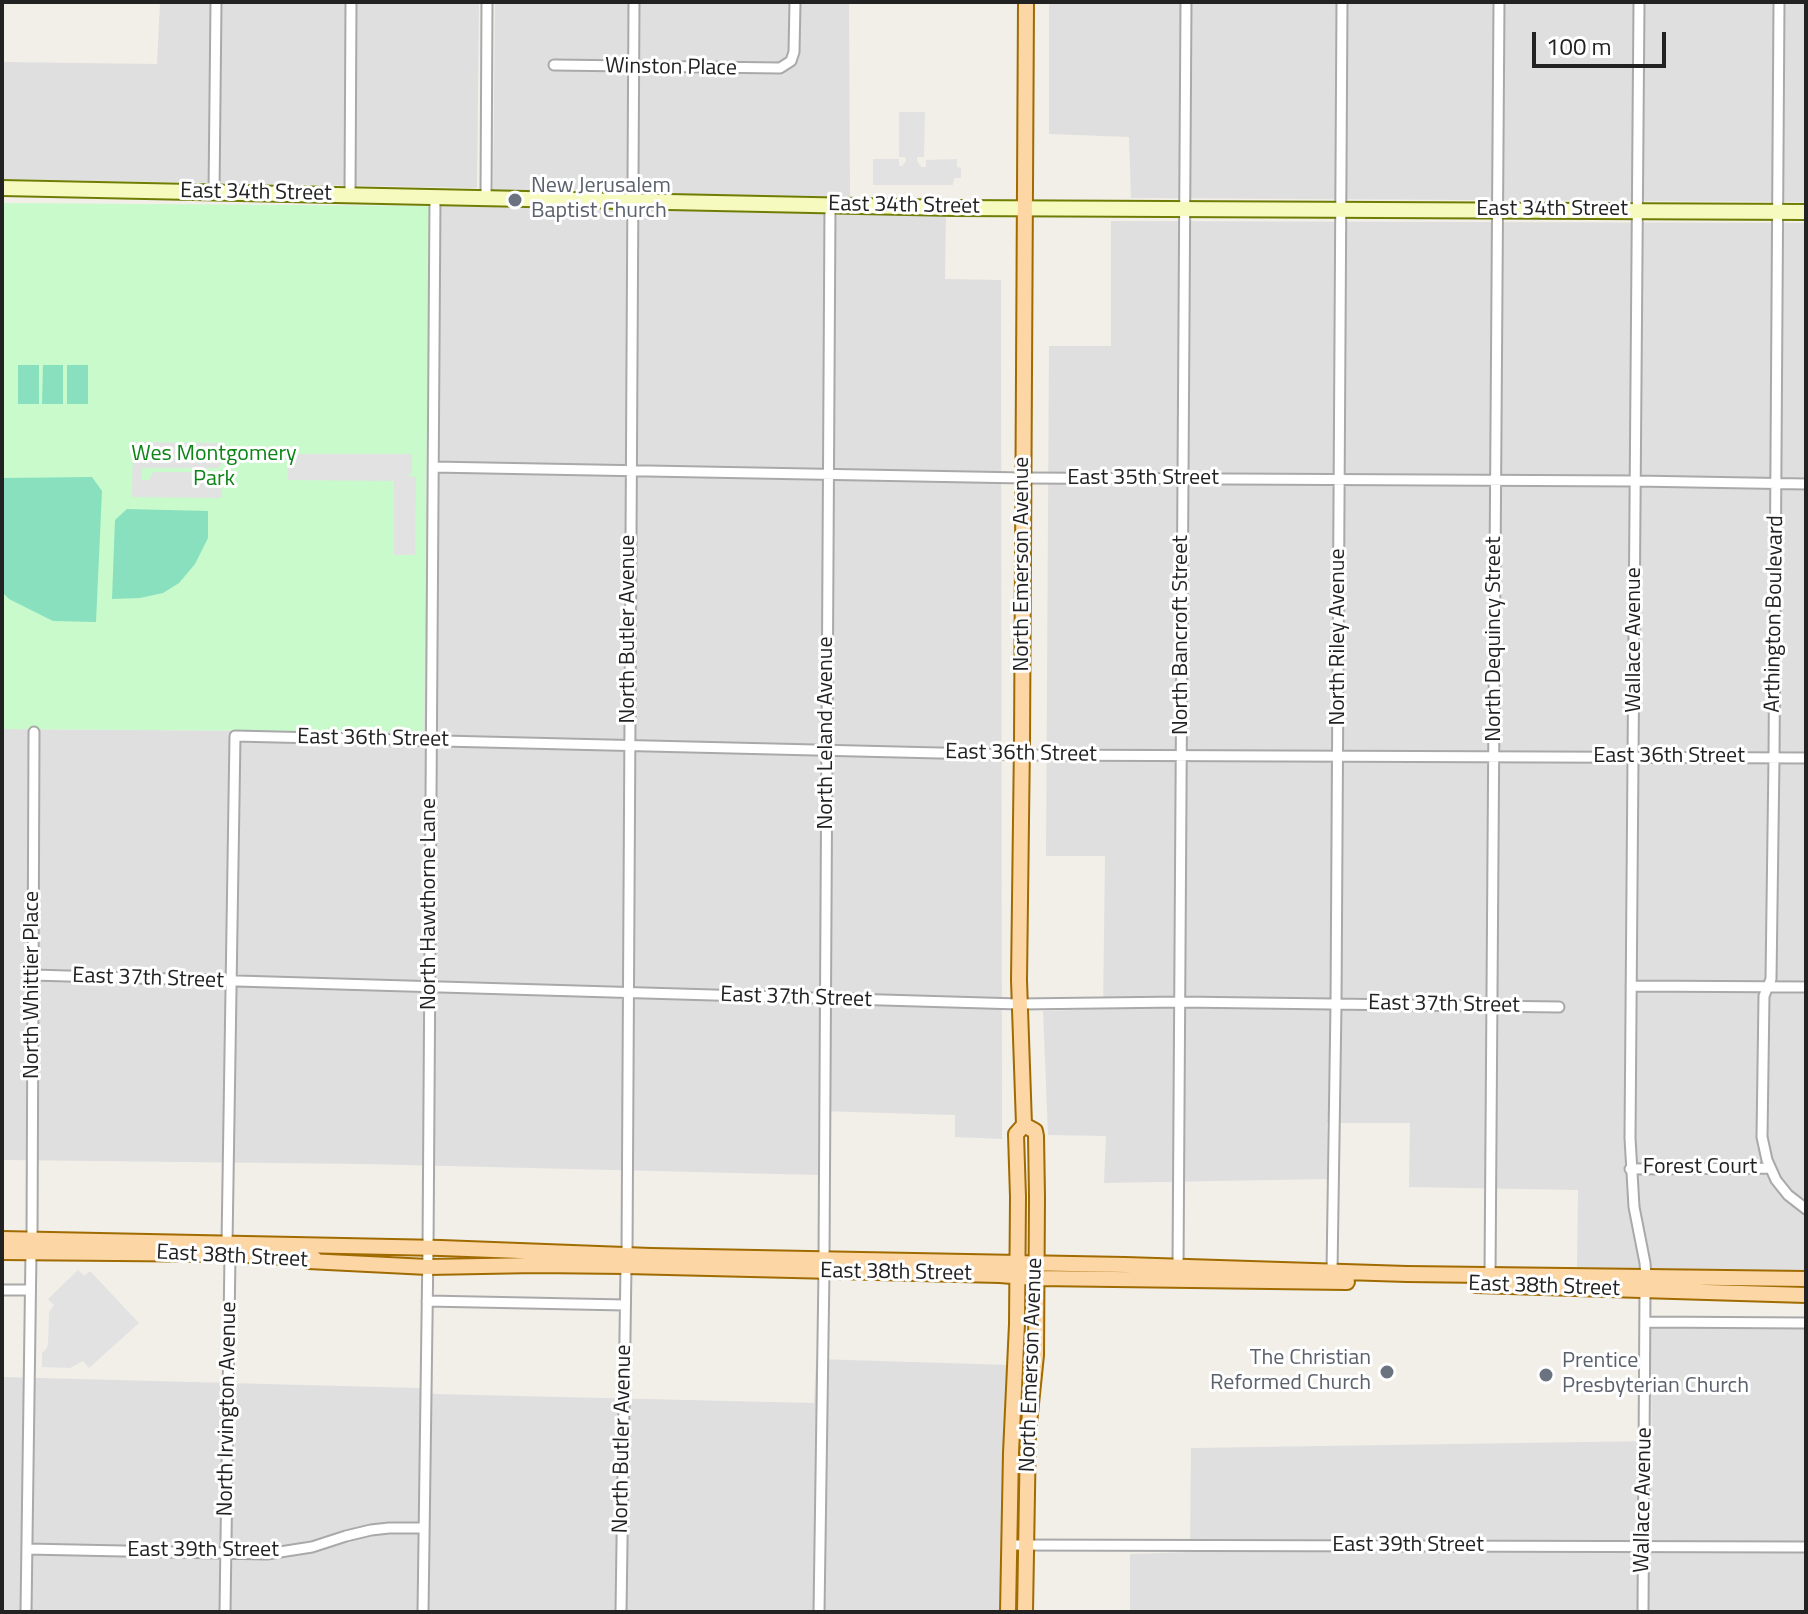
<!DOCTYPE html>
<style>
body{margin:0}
#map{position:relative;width:1808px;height:1614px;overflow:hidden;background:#f2efe9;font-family:"Titillium Web",sans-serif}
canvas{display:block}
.frame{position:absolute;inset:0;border:4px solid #222;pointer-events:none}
.scale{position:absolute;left:1532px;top:32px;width:134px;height:36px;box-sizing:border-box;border:4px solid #222;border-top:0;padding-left:10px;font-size:24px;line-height:28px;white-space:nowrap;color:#222;-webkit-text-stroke:6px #fff;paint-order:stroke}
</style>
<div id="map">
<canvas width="1808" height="1614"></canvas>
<div class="frame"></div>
<div class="scale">100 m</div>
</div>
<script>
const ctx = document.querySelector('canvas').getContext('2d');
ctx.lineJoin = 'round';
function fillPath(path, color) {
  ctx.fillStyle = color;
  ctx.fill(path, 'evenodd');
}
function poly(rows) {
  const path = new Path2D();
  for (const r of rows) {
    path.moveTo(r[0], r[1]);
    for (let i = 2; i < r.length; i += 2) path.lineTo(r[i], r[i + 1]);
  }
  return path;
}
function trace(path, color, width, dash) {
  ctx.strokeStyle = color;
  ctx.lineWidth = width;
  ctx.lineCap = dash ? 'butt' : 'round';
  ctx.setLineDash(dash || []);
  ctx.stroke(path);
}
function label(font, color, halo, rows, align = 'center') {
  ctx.font = font + ' "Titillium Web",sans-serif';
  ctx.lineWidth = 6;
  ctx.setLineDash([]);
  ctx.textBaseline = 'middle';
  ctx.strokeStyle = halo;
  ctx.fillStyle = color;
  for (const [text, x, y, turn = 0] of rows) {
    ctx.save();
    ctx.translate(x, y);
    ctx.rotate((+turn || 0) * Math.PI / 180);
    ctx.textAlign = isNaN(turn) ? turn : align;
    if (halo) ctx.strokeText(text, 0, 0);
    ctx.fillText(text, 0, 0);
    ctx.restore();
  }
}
const residential = poly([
 [160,2,479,2,477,188,2,179,2,62,157,64],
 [495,2,849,2,850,198,493,190],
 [1049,2,1806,2,1806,202,1131,198,1129,137,1049,134],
 [429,206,946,216,945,279,1001,280,1002,1139,955,1137,955,1115,819,1111,819,1175,366,1164,2,1160,2,729,424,732],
 [1111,221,1806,223,1806,1270,1577,1270,1578,1190,1409,1187,1410,1123,1327,1123,1328,1179,1104,1183,1106,1136,1048,1135,1043,1011,1103,1009,1105,856,1046,856,1049,346,1111,346],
 [1650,1326,1806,1327,1806,1612,1130,1612,1130,1554,1190,1552,1191,1448,1652,1441],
 [816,1359,1009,1365,1006,1612,2,1612,2,1377,418,1388,434,1394,814,1403]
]);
const park = poly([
 [2,203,429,206,424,732,2,729]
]);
const pitch = poly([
 [18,365,39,365,39,404,18,404],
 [43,365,63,365,63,404,42,404],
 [67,365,88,365,88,404,67,404],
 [92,477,102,491,96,622,53,621,9,599,2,592,2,478],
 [127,509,208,511,208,538,195,564,179,583,163,593,140,598,112,599,115,520]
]);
const parking = poly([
 [899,112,925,112,924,157,917,157,917,161,921,167,926,167,926,160,957,159,957,167,961,168,961,178,954,178,953,185,873,185,873,159,899,159,899,166,902,166,906,161,905,157,899,157],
 [133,442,224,443,224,461,219,468,142,468,142,480,149,480,153,472,222,472,222,498,132,497],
 [288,454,412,454,412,472,408,476,416,477,415,555,394,555,394,481,288,480],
 [78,1270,84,1276,90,1271,139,1323,89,1368,83,1361,70,1368,42,1367,42,1353,47,1348,48,1343,49,1312,54,1305,48,1299]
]);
const street = poly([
 [1639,2,1630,1138,1634,1207,1645,1263,1646,1277],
 [1779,2,1774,758,1771,979,1764,996,1762,1137,1767,1160,1776,1180,1788,1195,1806,1209],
 [554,65,780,68,791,61,794,52,795,2],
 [214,193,216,2],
 [350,195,351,2],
 [486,198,487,2],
 [433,467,1024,478,1636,481,1806,484],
 [33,975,1019,1004,1180,1002,1559,1007],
 [1631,986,1806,987],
 [1630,1169,1770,1168],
 [32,1239,34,732],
 [227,1244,235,736,1022,755,1806,758],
 [627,1255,634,2],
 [824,1260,830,206],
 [1178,1268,1186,2],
 [1332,1272,1336,1004,1342,2],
 [1490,1275,1499,2],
 [2,1290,30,1290],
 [427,1301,625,1305],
 [1646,1322,1806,1323],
 [1009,1545,1806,1547],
 [27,1549,267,1554,312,1547,346,1536,371,1530,389,1528,424,1528],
 [26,1612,31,1252],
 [225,1612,230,1254],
 [423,1612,428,1248,435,197],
 [621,1612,626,1266],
 [819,1612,824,1271],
 [1643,1612,1645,1291]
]);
const secondary = poly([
 [2,188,954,208,1806,212]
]);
const primary = poly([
 [1024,1125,1035,1131,1036,1136,1037,1197,1036,1355,1028,1433,1025,1612],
 [2,1239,441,1248,651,1256,1125,1265,1407,1274,1806,1279],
 [2,1252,230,1254,315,1259,313,1260],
 [308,1261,428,1267,536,1265,626,1266,1000,1275,1037,1278,1347,1282],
 [1476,1285,1806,1295],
 [1008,1612,1011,1453,1017,1324,1018,1197,1016,1134,1024,1125,1019,980,1022,741,1026,2]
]);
const markers = [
 [515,200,8,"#6b7280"],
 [1387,1372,8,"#6b7280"],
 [1546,1375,8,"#6b7280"]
];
const streetNames = [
 ["Winston Place",671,68,1],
 ["East 34th Street",256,193,1],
 ["East 34th Street",904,206,1],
 ["East 34th Street",1552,210],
 ["East 35th Street",1143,479],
 ["North Emerson Avenue",1023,564,-90],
 ["Arthington Boulevard",1775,614,-89],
 ["North Butler Avenue",629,629,-90],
 ["North Bancroft Street",1182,635,-90],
 ["North Riley Avenue",1339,637,-90],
 ["North Dequincy Street",1495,639,-90],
 ["Wallace Avenue",1635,640,-90],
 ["North Leland Avenue",827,733,-90],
 ["East 36th Street",373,739,1],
 ["East 36th Street",1021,754,1],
 ["East 36th Street",1669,757],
 ["North Hawthorne Lane",430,904,-90],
 ["East 37th Street",148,979,2],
 ["North Whittier Place",33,985,-90],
 ["East 37th Street",796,998,2],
 ["East 37th Street",1444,1005,1],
 ["Forest Court",1700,1168],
 ["East 38th Street",232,1257,3],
 ["East 38th Street",896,1273,1],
 ["East 38th Street",1544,1287,2],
 ["North Emerson Avenue",1032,1365,-88],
 ["North Irvington Avenue",228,1409,-89],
 ["North Butler Avenue",623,1439,-89],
 ["Wallace Avenue",1644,1500,-89],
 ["East 39th Street",1408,1546],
 ["East 39th Street",203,1551]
];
const worshipNames = [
 ["New Jerusalem",531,187],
 ["Baptist Church",531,212],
 ["The Christian",1371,1359,"right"],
 ["Reformed Church",1371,1384,"right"],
 ["Prentice",1562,1362],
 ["Presbyterian Church",1562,1387]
];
const parkNames = [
 ["Wes Montgomery",214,455],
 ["Park",214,480]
];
fillPath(residential, '#e0dfdf');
fillPath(park, '#c8facc');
fillPath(pitch, '#88e0be');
fillPath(parking, '#e2e2e2');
trace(street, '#a9a9a9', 13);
trace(secondary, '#707d05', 18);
trace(primary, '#a06b00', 18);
trace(street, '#fff', 9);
trace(secondary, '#f7fabf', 14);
trace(primary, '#fcd6a4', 14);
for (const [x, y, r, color] of markers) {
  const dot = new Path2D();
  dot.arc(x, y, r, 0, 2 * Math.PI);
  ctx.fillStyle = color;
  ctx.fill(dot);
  trace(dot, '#fff', 3);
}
label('22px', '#222', '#fff', streetNames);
label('22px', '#5b616d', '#fff', worshipNames, 'left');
label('22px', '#0c8416', '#fff', parkNames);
</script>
